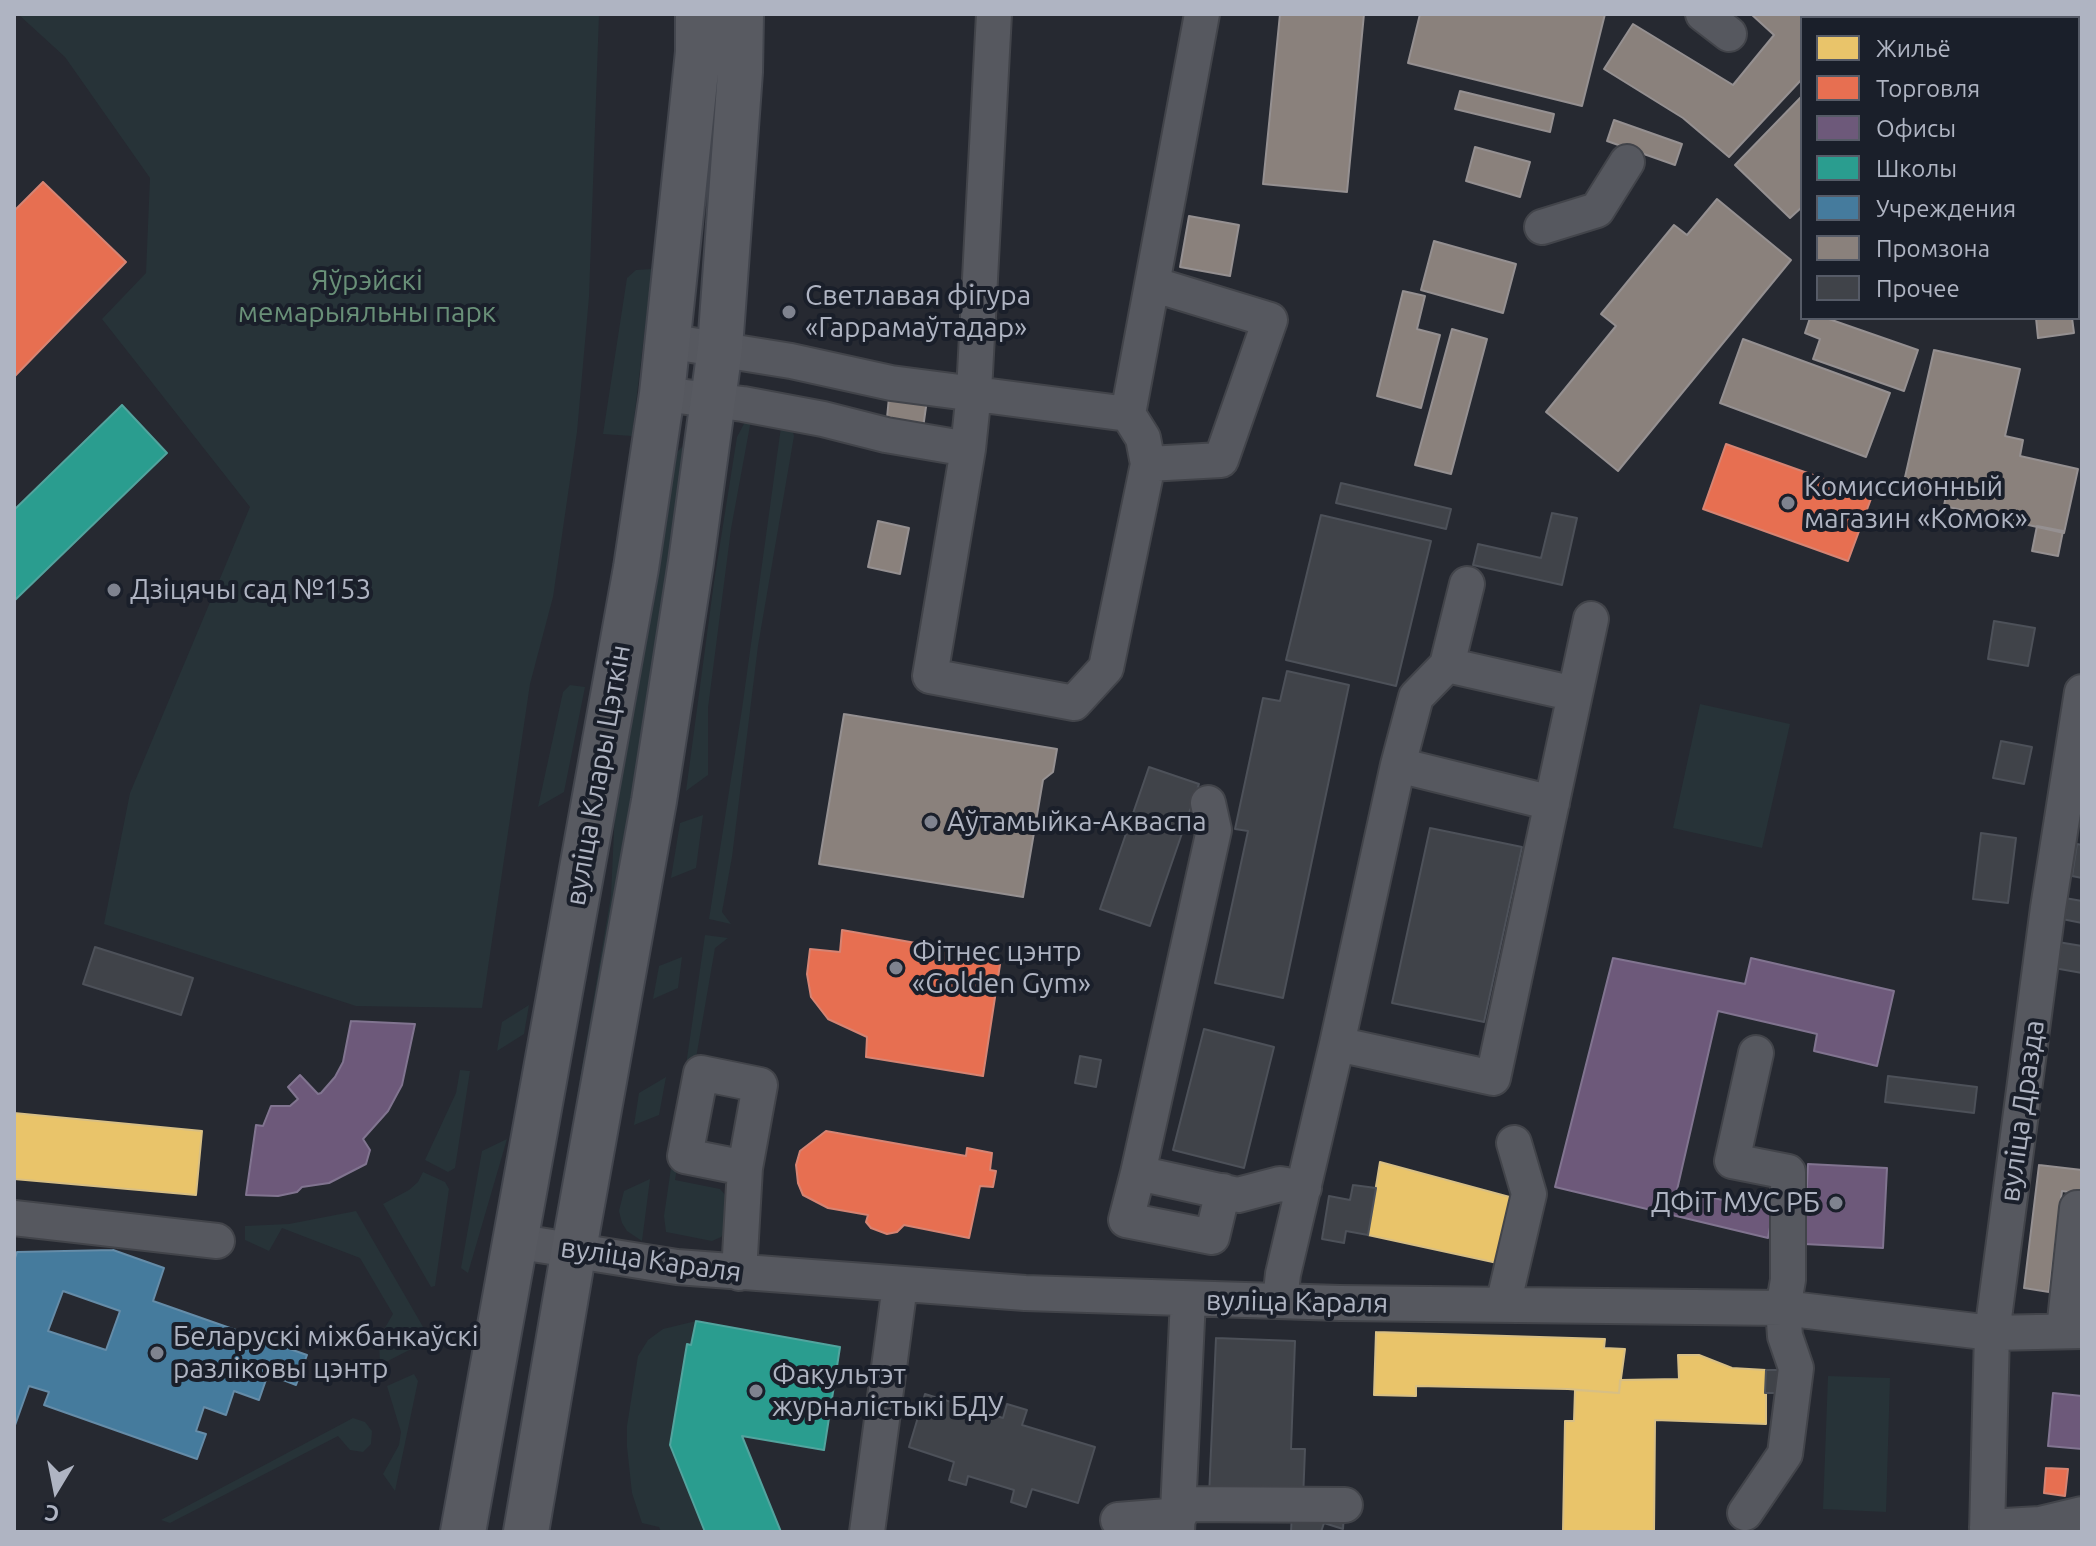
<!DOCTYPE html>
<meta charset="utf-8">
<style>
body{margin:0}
#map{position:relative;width:2096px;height:1546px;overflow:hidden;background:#262931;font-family:Ubuntu,sans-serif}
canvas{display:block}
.frame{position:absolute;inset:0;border:16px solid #afb4c2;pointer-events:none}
.legend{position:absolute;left:1800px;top:16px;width:280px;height:304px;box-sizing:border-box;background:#1a1f2a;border:2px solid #565b67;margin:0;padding:10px 14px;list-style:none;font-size:24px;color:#afb4c2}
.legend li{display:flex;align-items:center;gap:16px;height:40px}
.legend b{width:40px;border:2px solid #565b67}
.north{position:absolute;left:16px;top:1450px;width:80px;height:80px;-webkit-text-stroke:6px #1a1f2a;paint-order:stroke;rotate:190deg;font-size:22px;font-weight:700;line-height:32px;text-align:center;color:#afb4c2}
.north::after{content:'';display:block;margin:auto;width:28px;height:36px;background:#afb4c2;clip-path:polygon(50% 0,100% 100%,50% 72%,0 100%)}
</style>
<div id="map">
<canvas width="2096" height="1546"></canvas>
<div class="frame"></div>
<ul class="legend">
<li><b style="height:22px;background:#e9c46a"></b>Жильё</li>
<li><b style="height:22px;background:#e76f51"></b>Торговля</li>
<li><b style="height:22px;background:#6d597a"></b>Офисы</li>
<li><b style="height:22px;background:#2a9d8f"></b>Школы</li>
<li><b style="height:22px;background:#457b9d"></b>Учреждения</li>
<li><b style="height:22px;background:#8a817c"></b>Промзона</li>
<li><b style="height:22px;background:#404349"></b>Прочее</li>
</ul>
<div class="north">С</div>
</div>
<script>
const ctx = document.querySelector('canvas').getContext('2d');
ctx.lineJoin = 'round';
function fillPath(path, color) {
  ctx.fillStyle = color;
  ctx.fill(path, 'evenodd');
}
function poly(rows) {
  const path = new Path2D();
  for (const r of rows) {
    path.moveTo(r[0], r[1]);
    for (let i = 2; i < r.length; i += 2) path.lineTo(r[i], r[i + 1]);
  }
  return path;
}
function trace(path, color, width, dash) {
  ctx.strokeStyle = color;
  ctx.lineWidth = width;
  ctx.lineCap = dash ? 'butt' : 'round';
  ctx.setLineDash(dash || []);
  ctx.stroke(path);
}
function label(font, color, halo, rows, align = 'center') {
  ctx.font = font + ' Ubuntu,sans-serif';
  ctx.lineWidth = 8;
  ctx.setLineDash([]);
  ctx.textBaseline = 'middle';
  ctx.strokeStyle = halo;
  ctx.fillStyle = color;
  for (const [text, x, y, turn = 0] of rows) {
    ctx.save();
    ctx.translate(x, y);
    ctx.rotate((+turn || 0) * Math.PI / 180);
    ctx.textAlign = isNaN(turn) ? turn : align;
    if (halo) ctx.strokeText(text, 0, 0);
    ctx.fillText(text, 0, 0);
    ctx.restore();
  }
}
const green = poly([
 [18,14,599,14,589,297,577,432,553,597,530,684,482,1008,356,1006,104,924,130,793,250,507,102,319,146,273,150,178,65,57],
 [652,269,632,436,603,434,627,278,636,270],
 [746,420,751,420,731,529,708,708,708,775,686,791,714,582,737,437],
 [781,427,792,429,794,436,758,646,732,857,722,912,731,924,709,919,742,709],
 [685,444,690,453,565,1208,560,1197,611,896,617,765,647,626,677,452],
 [570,685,585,687,564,792,538,807,563,692],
 [1700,704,1790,724,1762,848,1673,828],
 [703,815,696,868,671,878,680,823],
 [705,935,728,938,715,948,675,1180,720,1189,727,1197,726,1231,721,1237,712,1241,666,1232,664,1216],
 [682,957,678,988,653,999,659,966],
 [529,1005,524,1034,497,1051,502,1022],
 [460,1070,470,1071,455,1168,448,1172,425,1160,456,1093],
 [666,1077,659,1115,634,1125,639,1093],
 [507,1139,468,1273,461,1268,482,1151],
 [423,1172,445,1182,449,1189,435,1286,431,1287,383,1204,409,1190,418,1182],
 [650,1179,642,1241,627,1231,622,1223,619,1211,624,1191],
 [356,1211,426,1332,421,1344,380,1365,379,1338,393,1314,360,1258,282,1228,269,1251,245,1240,245,1226,289,1224],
 [696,1321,691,1345,705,1532,661,1532,659,1527,642,1523,632,1493,627,1447,627,1426,638,1356,648,1340,663,1329],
 [414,1374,418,1381,395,1491,383,1474,399,1445,401,1432,387,1386],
 [1828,1376,1890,1378,1886,1512,1823,1509],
 [353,1418,365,1422,372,1431,371,1444,363,1452,350,1450,338,1436,170,1523,161,1520]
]);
const homes = poly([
 [14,1113,202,1131,196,1195,14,1179,14,1113],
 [1380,1162,1517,1199,1502,1264,1368,1235,1380,1162],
 [1376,1332,1605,1339,1604,1348,1625,1349,1619,1393,1568,1389,1416,1386,1416,1396,1374,1395,1376,1332],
 [1678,1355,1699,1355,1732,1368,1766,1370,1766,1424,1655,1420,1654,1532,1563,1532,1565,1421,1574,1421,1575,1390,1619,1393,1620,1380,1679,1379,1678,1355]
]);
const shops = poly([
 [43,182,126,262,14,377,14,211,43,182],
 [1726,444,1872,496,1848,561,1703,509,1726,444],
 [842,930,1001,958,983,1076,866,1057,867,1037,828,1019,811,997,807,974,810,949,840,952,842,930],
 [826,1131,966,1156,967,1148,992,1153,990,1170,996,1171,993,1187,980,1186,969,1238,904,1225,897,1232,887,1234,871,1228,866,1222,868,1215,828,1208,803,1195,798,1183,796,1165,800,1151,826,1131],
 [2046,1468,2068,1469,2065,1496,2044,1493,2046,1468]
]);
const offices = poly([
 [1613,958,1745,984,1751,958,1894,991,1877,1066,1814,1051,1817,1034,1718,1011,1677,1190,1773,1211,1768,1238,1555,1187,1613,958],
 [351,1021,415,1024,402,1085,388,1111,363,1139,370,1150,366,1164,329,1183,302,1187,297,1192,278,1196,246,1195,256,1125,263,1126,271,1106,290,1106,298,1099,288,1087,300,1075,318,1094,321,1093,335,1077,343,1062,351,1021],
 [1808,1164,1887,1168,1883,1248,1804,1244,1808,1164],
 [2053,1393,2082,1396,2082,1449,2048,1446,2053,1393]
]);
const schools = poly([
 [122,405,167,453,14,601,14,510,122,405],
 [696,1321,840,1347,824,1450,742,1436,781,1532,705,1532,670,1445,687,1344,691,1345,696,1321]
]);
const public = poly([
 [113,1250,164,1268,153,1301,307,1355,296,1385,268,1374,259,1400,234,1391,226,1415,204,1407,196,1431,206,1434,197,1459,44,1405,49,1392,29,1386,14,1428,14,1261,17,1252,113,1250],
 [63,1291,120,1311,106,1350,48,1331,63,1291]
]);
const industry = poly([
 [1280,14,1364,14,1347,192,1263,184,1280,14],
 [1420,14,1605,14,1582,106,1408,63,1420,14],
 [1751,14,1863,14,1859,18,1802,18,1802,79,1729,157,1683,118,1604,69,1633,24,1733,85,1774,35,1751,14],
 [1881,14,1975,14,1972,18,1877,18,1881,14],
 [1460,91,1554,114,1550,132,1455,109,1460,91],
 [1802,96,1802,207,1790,218,1735,165,1802,96],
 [1614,120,1682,144,1675,165,1607,141,1614,120],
 [1475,147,1530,162,1520,197,1466,181,1475,147],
 [1717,199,1791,260,1618,471,1546,412,1616,326,1601,314,1674,225,1687,235,1717,199],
 [1189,216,1239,225,1230,276,1180,267,1189,216],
 [1434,241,1516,264,1503,313,1421,290,1434,241],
 [1403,291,1425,296,1417,329,1440,335,1421,408,1377,396,1403,291],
 [1810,318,1826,318,1918,350,1904,391,1813,359,1820,339,1805,333,1810,318],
 [2036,318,2072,318,2074,333,2038,338,2036,318],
 [1452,329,1487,339,1451,474,1415,465,1452,329],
 [1743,339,1890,393,1866,457,1720,403,1743,339],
 [1934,350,2020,369,2005,436,2023,440,2020,456,2078,469,2064,533,1944,506,1946,495,1903,486,1934,350],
 [889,397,927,400,923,428,884,449,889,397],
 [878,521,909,528,900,574,868,567,878,521],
 [2037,526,2063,531,2058,556,2032,551,2037,526],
 [844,714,1057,749,1053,772,1043,780,1023,897,819,864,844,714],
 [2039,1165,2082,1170,2082,1194,2062,1191,2049,1292,2024,1288,2039,1165]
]);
const building = poly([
 [1341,483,1451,509,1446,529,1336,503,1341,483],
 [1552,513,1577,518,1562,585,1473,565,1478,544,1541,558,1552,513],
 [1321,515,1431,541,1396,686,1286,660,1321,515],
 [1994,621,2035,628,2028,666,1988,659,1994,621],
 [1287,671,1349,685,1283,998,1215,983,1248,831,1235,829,1263,698,1280,701,1287,671],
 [2001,741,2032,747,2024,784,1993,778,2001,741],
 [1149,767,1199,784,1150,926,1100,909,1149,767],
 [1430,828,1522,847,1484,1022,1392,1003,1430,828],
 [1981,833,2016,838,2008,903,1973,899,1981,833],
 [2077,844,2082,845,2082,878,2072,876,2077,844],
 [2065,898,2082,901,2082,923,2062,919,2065,898],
 [2058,942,2082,946,2082,973,2054,968,2058,942],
 [95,947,193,978,181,1015,83,984,95,947],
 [1204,1029,1274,1047,1244,1168,1173,1150,1204,1029],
 [1080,1056,1101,1060,1096,1087,1075,1083,1080,1056],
 [1888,1076,1977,1087,1974,1113,1885,1102,1888,1076],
 [1353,1185,1376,1188,1368,1235,1346,1231,1344,1243,1322,1239,1329,1196,1350,1200,1353,1185],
 [1216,1338,1295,1341,1291,1449,1305,1449,1303,1500,1209,1496,1216,1338],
 [1766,1370,1783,1370,1782,1393,1765,1393,1766,1370],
 [925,1394,1003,1418,1007,1404,1027,1410,1022,1425,1095,1447,1078,1503,1032,1489,1026,1507,1011,1502,1014,1490,968,1476,966,1485,949,1480,954,1462,909,1447,925,1394],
 [1292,1512,1344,1514,1343,1529,1324,1523,1321,1532,1291,1532,1292,1512]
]);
const minor = poly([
 [994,14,974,392,968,449,930,676,1074,703,1106,668,1148,464,1143,438,1128,414,1202,14],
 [1703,14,1729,34],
 [2051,14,2052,18],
 [2016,18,2019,14],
 [1542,227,1597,210,1627,162],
 [2078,227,2082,259],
 [667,341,791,361,891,383,1128,414],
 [662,394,743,404,823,419,886,435,968,449],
 [1148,464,1221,460,1270,320,1152,284],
 [1447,665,1575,694],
 [1398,765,1416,697,1447,665,1467,584],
 [1208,803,1214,830,1138,1173,1238,1195,1280,1184,1304,1188],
 [1337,1044,1493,1078,1591,619],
 [1138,1173,1126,1220,1212,1237,1223,1191],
 [14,1218,217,1241],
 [514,1241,677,1267,1025,1293,1340,1303,1783,1308,1992,1333,2082,1331],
 [739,1273,745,1168,760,1085,701,1073,685,1156,745,1168],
 [1280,1301,1283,1274,1337,1044,1398,765,1552,803],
 [1503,1305,1529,1194,1514,1143],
 [2064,1330,2077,1208,2082,1208],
 [1180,1504,1345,1505],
 [1745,1513,1785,1454,1796,1368,1785,1336,1783,1308,1788,1280,1788,1172,1732,1161,1756,1053],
 [1118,1520,1180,1515],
 [1987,1527,2040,1524,2082,1514],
 [867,1532,900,1285],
 [1177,1532,1188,1299],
 [1987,1532,1992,1333,2048,908,2082,692]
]);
const major = poly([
 [463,1532,636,568,662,394,698,52,698,14],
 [526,1532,574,1249,654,801,691,562,720,348,740,72,741,14]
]);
const markers = [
 [789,312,8,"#7f838f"],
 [1788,503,8,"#7f838f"],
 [114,590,8,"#7f838f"],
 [931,822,8,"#7f838f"],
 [896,968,8,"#7f838f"],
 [1836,1203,8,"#7f838f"],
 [157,1353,8,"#7f838f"],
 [756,1391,8,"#7f838f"]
];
const parkNames = [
 ["Яўрэйскі",367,281],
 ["мемарыяльны парк",367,313]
];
const poiNames = [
 ["Светлавая фігура",805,296],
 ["«Гаррамаўтадар»",805,328],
 ["Комиссионный",1804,487],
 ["магазин «Комок»",1804,519],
 ["Дзіцячы сад №153",130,590],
 ["Аўтамыйка-Акваспа",947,822],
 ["Фітнес цэнтр",912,952],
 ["«Golden Gym»",912,984],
 ["ДФіТ МУС РБ",1820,1203,"right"],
 ["Беларускі міжбанкаўскі",173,1337],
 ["разліковы цэнтр",173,1369],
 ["Факультэт",772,1375],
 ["журналістыкі БДУ",772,1407]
];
const streetNames = [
 ["вуліца Клары Цэткін",598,775,-80],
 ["вуліца Дразда",2022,1111,-82],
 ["вуліца Караля",651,1260,8],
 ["вуліца Караля",1297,1302,1]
];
fillPath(green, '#273338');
fillPath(homes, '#e9c46a');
trace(homes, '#d8bf84', 2);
fillPath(shops, '#e76f51');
trace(shops, '#d68473', 2);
fillPath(offices, '#6d597a');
trace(offices, '#817490', 2);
fillPath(schools, '#2a9d8f');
trace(schools, '#52a49e', 2);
fillPath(public, '#457b9d');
trace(public, '#658ca8', 2);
fillPath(industry, '#8a817c');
trace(industry, '#959091', 2);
fillPath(building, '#404349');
trace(building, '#4d5159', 2);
trace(minor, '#42444a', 38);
trace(major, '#43464e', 48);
trace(minor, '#56585f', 34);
trace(major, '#585a61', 44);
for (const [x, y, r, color] of markers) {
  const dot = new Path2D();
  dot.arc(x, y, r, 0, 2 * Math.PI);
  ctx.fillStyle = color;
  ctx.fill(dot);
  trace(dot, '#1a1f2a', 3);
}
label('28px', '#699078', '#1a1f2a', parkNames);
label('28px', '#afb4c2', '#1a1f2a', poiNames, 'left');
label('28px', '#afb4c2', '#1a1f2a', streetNames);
</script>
